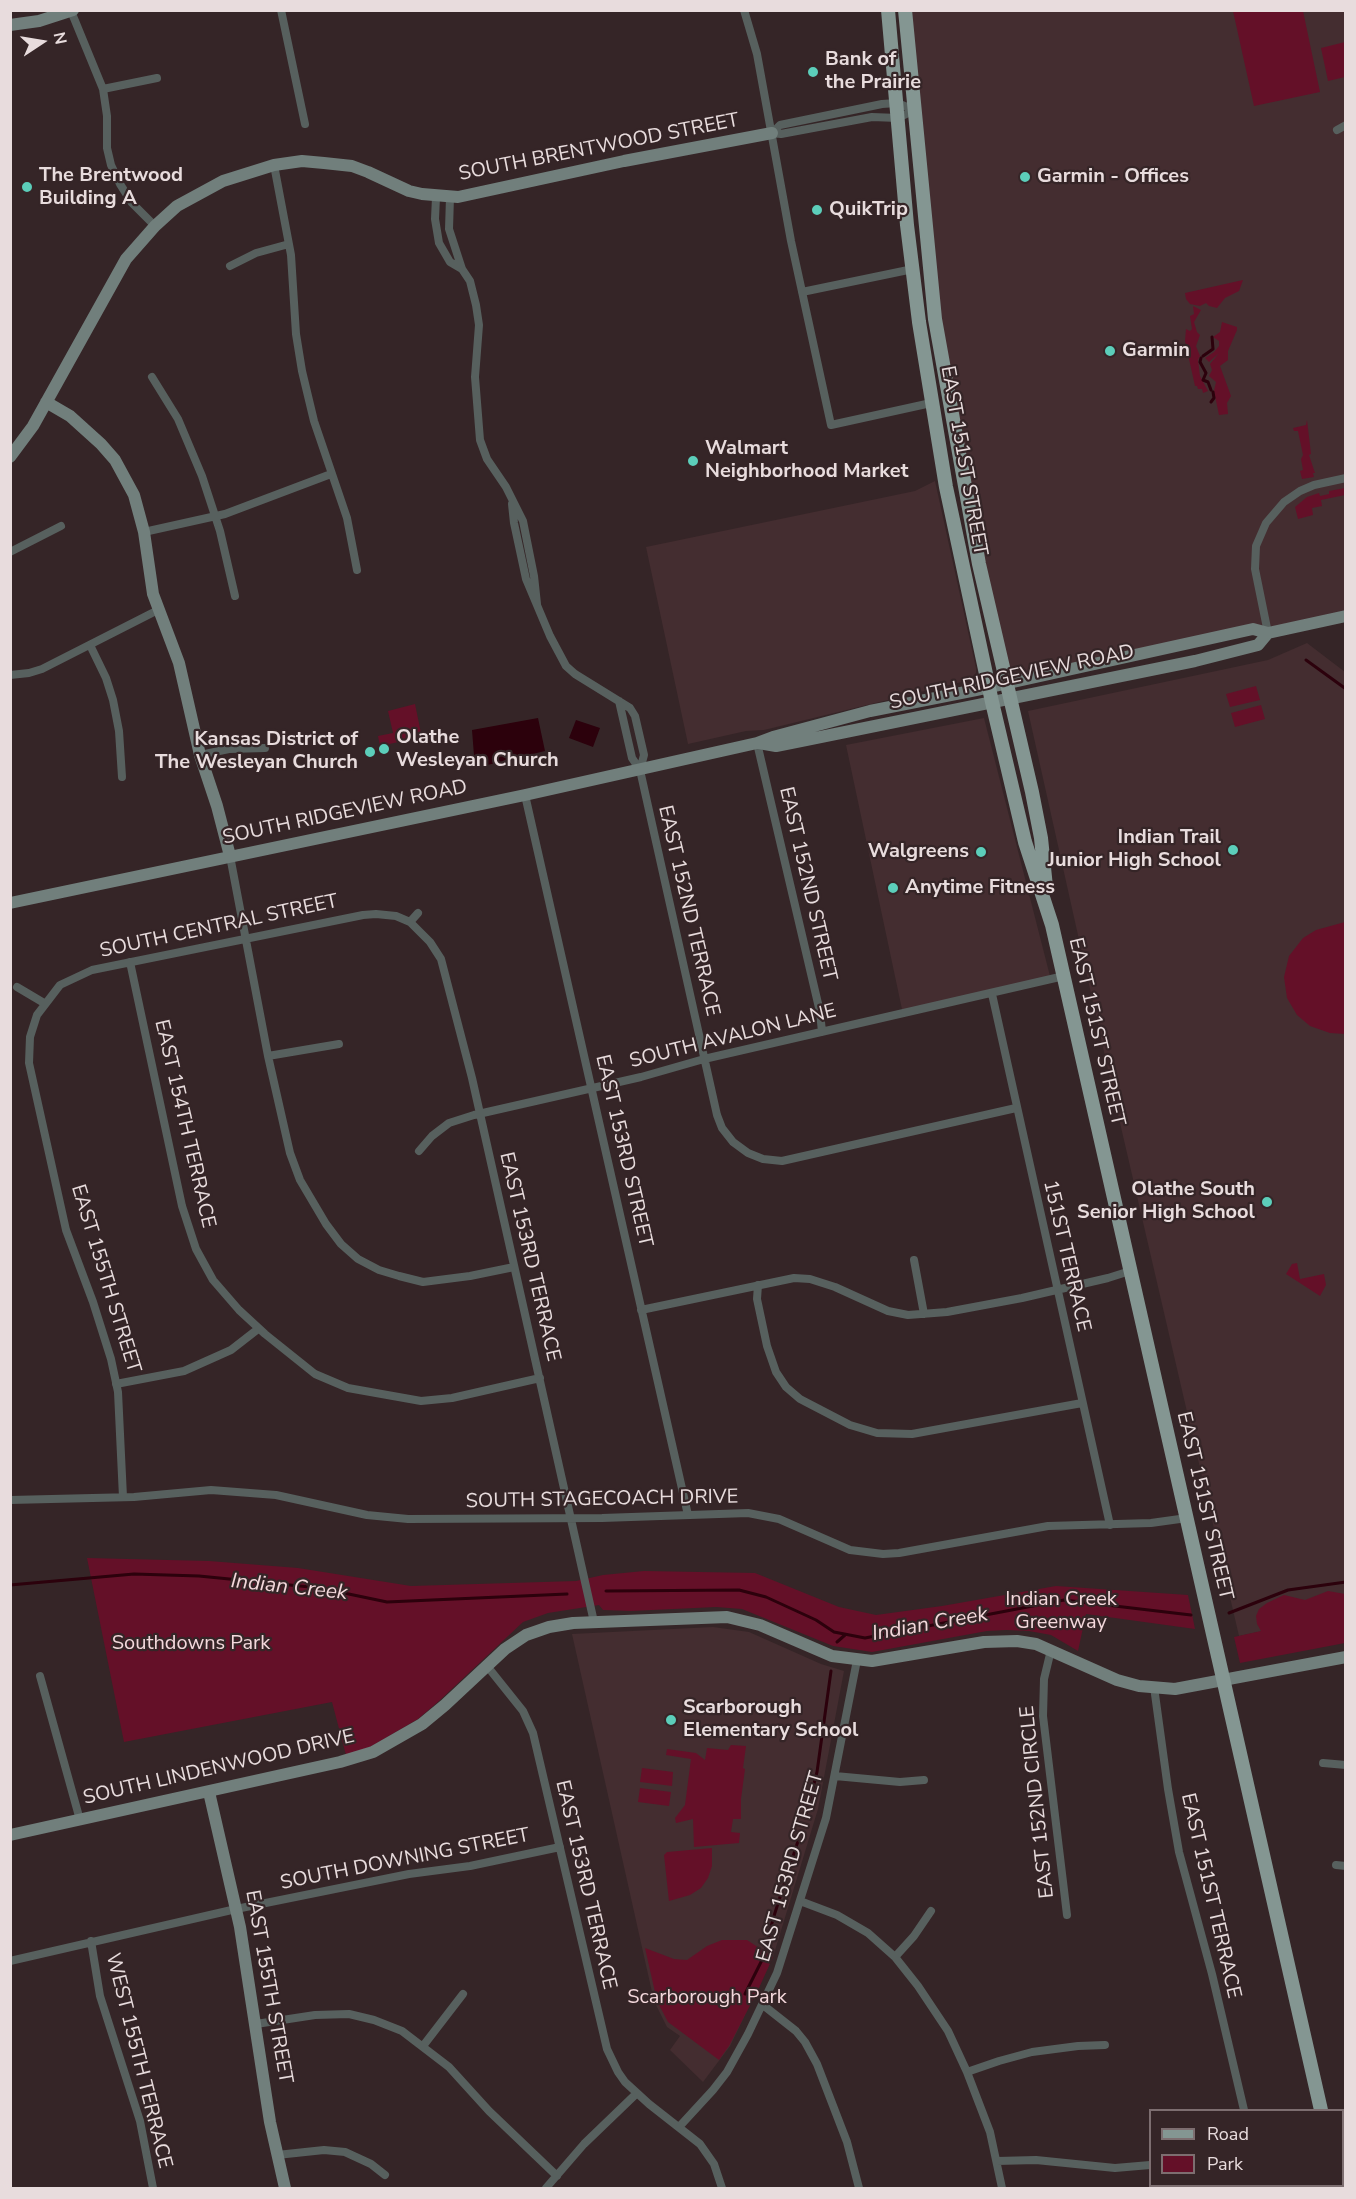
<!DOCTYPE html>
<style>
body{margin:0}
#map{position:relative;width:1356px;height:2199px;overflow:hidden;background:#352527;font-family:"Nunito Sans",sans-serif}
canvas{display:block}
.frame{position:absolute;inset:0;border:12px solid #e8dcdd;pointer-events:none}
.legend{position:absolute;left:1149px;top:2109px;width:195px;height:78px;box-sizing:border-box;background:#352527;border:2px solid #7d6e70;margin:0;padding:8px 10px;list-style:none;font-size:18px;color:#e8dcdd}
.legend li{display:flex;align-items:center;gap:12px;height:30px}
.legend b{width:30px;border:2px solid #7d6e70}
.north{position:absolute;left:12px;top:12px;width:60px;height:60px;-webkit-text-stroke:4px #352527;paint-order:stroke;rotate:78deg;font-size:16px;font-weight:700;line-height:24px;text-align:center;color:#e8dcdd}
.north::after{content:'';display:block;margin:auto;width:21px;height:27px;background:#e8dcdd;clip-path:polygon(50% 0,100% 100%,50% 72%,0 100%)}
</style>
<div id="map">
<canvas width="1356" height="2199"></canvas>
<div class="frame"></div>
<ul class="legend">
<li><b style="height:8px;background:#849692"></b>Road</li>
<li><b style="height:16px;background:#641028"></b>Park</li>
</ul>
<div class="north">N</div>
</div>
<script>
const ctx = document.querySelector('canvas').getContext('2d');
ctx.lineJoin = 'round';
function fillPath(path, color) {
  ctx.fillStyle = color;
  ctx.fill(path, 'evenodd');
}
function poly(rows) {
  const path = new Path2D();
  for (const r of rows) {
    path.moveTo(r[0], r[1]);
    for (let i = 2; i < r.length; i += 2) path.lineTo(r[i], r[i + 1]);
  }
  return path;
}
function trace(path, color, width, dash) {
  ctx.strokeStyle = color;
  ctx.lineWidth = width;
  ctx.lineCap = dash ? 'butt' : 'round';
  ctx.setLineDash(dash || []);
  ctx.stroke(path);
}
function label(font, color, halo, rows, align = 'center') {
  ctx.font = font + ' "Nunito Sans",sans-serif';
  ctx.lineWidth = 4.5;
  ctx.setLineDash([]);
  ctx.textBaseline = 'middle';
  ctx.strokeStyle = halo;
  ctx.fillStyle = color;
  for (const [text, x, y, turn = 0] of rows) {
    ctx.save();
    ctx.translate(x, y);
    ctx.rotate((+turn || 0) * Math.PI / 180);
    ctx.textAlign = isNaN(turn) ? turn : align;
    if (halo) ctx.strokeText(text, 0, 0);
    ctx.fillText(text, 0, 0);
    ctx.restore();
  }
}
const built = poly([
 [905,11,1345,11,1345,616,1253,629,1007,683,951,408],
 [935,481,976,668,976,673,970,680,764,730,746,731,688,744,646,547,915,491],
 [1307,643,1345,672,1345,1614,1239,1636,1117,1110,1028,711,1268,660],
 [984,718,1051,980,903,1014,846,745],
 [713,1627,749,1632,821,1664,844,1671,818,1809,773,1957,730,2046,703,2082,670,2050,680,2036,667,2027,654,2001,572,1634]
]);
const green = poly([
 [1233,11,1303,11,1320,92,1254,106],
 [1345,42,1345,77,1328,81,1321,48],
 [1243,280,1239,291,1225,298,1217,308,1209,306,1206,303,1200,306,1190,304,1186,299,1185,293],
 [1193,306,1201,310,1194,322,1197,332,1200,335,1196,346,1200,356,1198,360,1200,376,1208,391,1203,393,1202,389,1198,389,1197,386,1195,386,1185,341,1186,329,1190,331,1192,329,1190,316,1194,314],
 [1222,322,1237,327,1237,330,1228,351,1228,360,1220,366,1231,396,1227,403,1228,414,1219,415,1214,391,1216,382,1209,376,1212,370,1210,364,1219,353,1209,362,1205,358,1214,352,1219,346,1219,341,1213,337,1220,332],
 [1307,420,1311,454,1309,455,1315,473,1313,473,1314,477,1302,479,1300,471,1303,470,1301,459,1303,455,1298,431,1294,431,1293,428,1306,425],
 [1345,488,1345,495,1321,500,1322,506,1312,508,1313,515,1298,519,1295,507,1307,497,1319,493,1320,496,1329,494,1329,491],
 [1256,686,1260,700,1230,707,1226,694],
 [415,704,422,738,418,741,417,738,380,746,378,736,393,733,388,711],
 [1261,705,1265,719,1235,727,1231,713],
 [1345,922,1345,1034,1330,1033,1310,1026,1297,1015,1287,998,1284,977,1289,956,1303,938,1316,930],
 [1297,1263,1300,1279,1324,1274,1326,1285,1320,1296,1286,1274,1292,1264],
 [87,1558,209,1561,298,1568,411,1586,576,1581,603,1575,644,1571,755,1573,839,1607,876,1615,942,1606,1056,1586,1188,1595,1195,1629,1086,1614,1078,1651,1051,1635,1029,1631,1006,1630,987,1631,872,1652,833,1646,742,1609,716,1607,631,1611,603,1610,599,1605,548,1613,523,1622,439,1701,418,1719,370,1747,346,1755,332,1702,124,1742],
 [1328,1591,1345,1594,1345,1643,1240,1663,1234,1637,1261,1631,1257,1624,1256,1616,1259,1609,1267,1603,1284,1595,1305,1600],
 [731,1745,746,1746,743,1768,745,1769,741,1799,741,1819,733,1819,731,1832,740,1833,739,1843,694,1847,693,1819,676,1823,675,1818,685,1805,691,1759,666,1755,667,1749,696,1753,705,1760,707,1748,728,1750],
 [642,1768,673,1772,672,1786,640,1782],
 [640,1788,671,1792,669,1806,638,1802],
 [712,1848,712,1866,708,1878,701,1888,690,1895,669,1901,664,1855,667,1852],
 [722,1940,747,1940,773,1957,758,1990,729,2046,719,2060,668,2022,657,2001,645,1948,674,1959,687,1960,707,1946]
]);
const water = poly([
 [538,718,545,751,475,768,472,730],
 [576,720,600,728,593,747,569,738]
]);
const stream = poly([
 [1203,356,1213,349,1212,337],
 [1201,358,1200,362,1206,373,1203,380,1208,382,1211,390],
 [1211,402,1214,398,1213,392],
 [1306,660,1346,689],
 [10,1585,134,1574,199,1576,320,1588,387,1602,567,1594],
 [606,1591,739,1590,766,1597,816,1620,834,1632,865,1638,1064,1600,1191,1615],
 [1229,1613,1288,1590,1346,1582],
 [837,1642,845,1635],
 [805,1818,817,1772,831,1671],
 [766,1948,773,1919,798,1841],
 [745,1994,764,1956]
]);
const street = poly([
 [281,10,305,124],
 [744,10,757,54,791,241,831,425,931,403],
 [71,11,103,89,107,116,107,148,111,165,120,184,132,203,155,226],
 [103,89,157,78],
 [1337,130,1346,125],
 [772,133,780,125,882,104,897,103,915,110],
 [772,133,781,134,872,117,898,118,915,110],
 [274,165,291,255,296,334,302,371,314,421,347,518,357,570],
 [436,197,435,219,439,243,450,262,462,269],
 [450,197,449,229,462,269,470,281,476,305,479,325,475,377,480,440,487,459,506,487,523,521,534,576,537,604],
 [230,266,256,253,289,244],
 [802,292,913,269],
 [152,377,178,419,202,476,220,531,235,596],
 [512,504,514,523,526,579,550,636,566,666,575,674,630,708,635,716,644,755,640,770],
 [144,532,225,514,331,474],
 [10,552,61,526],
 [1268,633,1255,569,1256,546,1266,523,1284,502,1300,491,1314,485,1346,478],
 [90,645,106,678,113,700,119,731,122,777],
 [10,675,29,673,42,669,158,610],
 [619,701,632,758,640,770,717,1115,722,1128,733,1142,748,1153,763,1159,782,1161,1016,1108],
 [757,743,820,1012,822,1032],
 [200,755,229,749,265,748],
 [525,795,688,1515],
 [230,856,268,1056,290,1153,300,1180,326,1224,341,1244,358,1259,379,1270,399,1276,423,1282,470,1276,514,1267],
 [418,913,410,922,430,942,441,959,472,1078,594,1622],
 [130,962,182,1206,196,1249,213,1280,239,1310,265,1334,315,1374,348,1388,421,1401,452,1398,540,1378],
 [17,987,44,1003],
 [992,994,1110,1525],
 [268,1056,339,1044],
 [419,1151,432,1136,449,1123,474,1115,641,1077,704,1059,1064,976],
 [914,1260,924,1314],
 [758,1285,757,1299,767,1346,776,1372,786,1387,800,1399,850,1425,877,1433,912,1434,1082,1403],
 [641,1310,794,1278,810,1279,835,1287,888,1311,908,1315,947,1312,1022,1298,1108,1278,1130,1271],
 [116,1384,184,1371,231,1350,258,1329],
 [123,1497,118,1392,111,1359,93,1302,66,1230,29,1063,30,1037,37,1015,60,985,92,970,363,915,376,914,396,916,410,922],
 [10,1500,134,1497,211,1490,276,1495,367,1515,408,1519,602,1518,748,1513,779,1519,850,1550,883,1554,899,1553,1048,1526,1151,1523,1187,1518],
 [1051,1650,1044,1679,1043,1716,1067,1915],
 [487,1666,523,1711,533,1733,607,2049,618,2072,625,2082,649,2104,700,2144,714,2164,722,2188],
 [40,1676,80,1820],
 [1154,1687,1168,1789,1179,1852,1212,1974,1244,2110],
 [1323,1763,1346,1765],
 [835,1776,900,1782,924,1780],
 [1336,1865,1346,1866],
 [800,1901,837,1915,868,1933,895,1957,918,1986,948,2031,967,2072,990,2132,1002,2188],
 [91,1941,100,1996,140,2121,153,2188],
 [895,1957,914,1936,931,1911],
 [10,1961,236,1909,409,1874,470,1866,560,1847],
 [763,2005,796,2031,805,2042,817,2064,847,2142,859,2188],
 [256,2024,315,2015,349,2014,374,2020,402,2031,449,2067,489,2111,557,2176],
 [423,2046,463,1994],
 [967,2072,999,2061,1032,2052,1078,2046,1105,2045],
 [1342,2124,1346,2123],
 [679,2127,713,2090,727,2072,748,2034,777,1973,826,1818,857,1660],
 [277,2155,324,2150,345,2152,371,2164,385,2175],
 [997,2161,1036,2160,1115,2168,1150,2165],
 [1261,2186,1261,2188],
 [546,2188,584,2144,637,2093]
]);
const secondary = poly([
 [10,25,39,21,73,10],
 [46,402,70,416,101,444,115,460,134,495,144,532,153,594,179,663,200,755,217,806,230,856],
 [10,457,33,426,126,259,155,226,177,206,223,181,274,165,302,161,324,163,352,166,368,172,409,191,422,194,458,197,624,161,772,133],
 [759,743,776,746,801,741,1195,661,1258,645,1268,633],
 [10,903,525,795,757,743,773,737,870,711,976,690,1253,629,1268,633,1346,616],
 [209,1792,240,1927,270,2122,285,2188],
 [10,1835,340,1762,373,1752,422,1724,445,1705,505,1649,526,1635,549,1627,573,1623,727,1617,760,1625,832,1656,872,1661,984,1642,1017,1641,1036,1644,1117,1680,1139,1686,1175,1689,1346,1657]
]);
const primary = poly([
 [888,10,907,225,919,322,946,487,992,702,1025,842,1052,925,1321,2110],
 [905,10,935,319,979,564,1032,792,1041,838,1046,887],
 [1339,2186,1339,2188]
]);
const markers = [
 [813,72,6,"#5cceba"],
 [1025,177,6,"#5cceba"],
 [27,187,6,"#5cceba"],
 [817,210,6,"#5cceba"],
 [1110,351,6,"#5cceba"],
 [693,461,6,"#5cceba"],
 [384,749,6,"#5cceba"],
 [370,752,6,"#5cceba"],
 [1233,850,6,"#5cceba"],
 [981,852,6,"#5cceba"],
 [893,888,6,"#5cceba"],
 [1267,1202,6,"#5cceba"],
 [671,1720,6,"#5cceba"]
];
const poiNames = [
 ["Bank of",825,60],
 ["the Prairie",825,83],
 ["The Brentwood",39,176],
 ["Building A",39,199],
 ["Garmin - Offices",1037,177],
 ["QuikTrip",829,210],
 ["Garmin",1122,351],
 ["Walmart",705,449],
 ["Neighborhood Market",705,472],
 ["Olathe",396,738],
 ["Wesleyan Church",396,761],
 ["Kansas District of",358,740,"right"],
 ["The Wesleyan Church",358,763,"right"],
 ["Indian Trail",1221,838,"right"],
 ["Junior High School",1221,861,"right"],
 ["Walgreens",969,852,"right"],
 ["Anytime Fitness",905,888],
 ["Olathe South",1255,1190,"right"],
 ["Senior High School",1255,1213,"right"],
 ["Scarborough",683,1708],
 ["Elementary School",683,1731]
];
const streetNames = [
 ["SOUTH BRENTWOOD STREET",599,148,-11],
 ["EAST 151ST STREET",963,461,80],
 ["SOUTH RIDGEVIEW ROAD",1012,678,-12],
 ["SOUTH RIDGEVIEW ROAD",345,813,-12],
 ["EAST 152ND STREET",807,884,77],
 ["EAST 152ND TERRACE",688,911,77],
 ["SOUTH CENTRAL STREET",219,927,-12],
 ["EAST 151ST STREET",1096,1032,77],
 ["SOUTH AVALON LANE",733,1037,-14],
 ["EAST 154TH TERRACE",184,1124,77],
 ["EAST 153RD STREET",623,1151,77],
 ["151ST TERRACE",1066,1256,77],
 ["EAST 153RD TERRACE",529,1257,77],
 ["EAST 155TH STREET",105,1279,73],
 ["SOUTH STAGECOACH DRIVE",602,1500,-1],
 ["EAST 151ST STREET",1204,1506,77],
 ["SOUTH LINDENWOOD DRIVE",219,1768,-13],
 ["EAST 152ND CIRCLE",1038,1802,-96],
 ["SOUTH DOWNING STREET",405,1860,-11],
 ["EAST 153RD STREET",791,1867,-74],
 ["EAST 153RD TERRACE",585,1885,77],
 ["EAST 151ST TERRACE",1210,1896,77],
 ["EAST 155TH STREET",268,1987,80],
 ["WEST 155TH TERRACE",138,2061,76]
];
const parkNames = [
 ["Indian Creek",1061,1600],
 ["Greenway",1061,1623],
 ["Southdowns Park",191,1644],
 ["Scarborough Park",707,1998]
];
const waterNames = [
 ["Indian Creek",289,1588,6],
 ["Indian Creek",930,1625,-10]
];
fillPath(built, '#442d30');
fillPath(green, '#641028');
fillPath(water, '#2c010c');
trace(stream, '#2c010c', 3);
trace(street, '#57605e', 8);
trace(secondary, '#717f7c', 12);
trace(primary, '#849692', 14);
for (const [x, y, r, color] of markers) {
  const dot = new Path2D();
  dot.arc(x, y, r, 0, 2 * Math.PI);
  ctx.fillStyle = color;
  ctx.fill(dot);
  trace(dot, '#352527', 2);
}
label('bold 20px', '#e8dcdd', '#352527', poiNames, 'left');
label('20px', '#e8dcdd', '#352527', streetNames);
label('20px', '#f4d8dc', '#352527', parkNames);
label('italic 21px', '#f3d8db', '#352527', waterNames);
</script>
